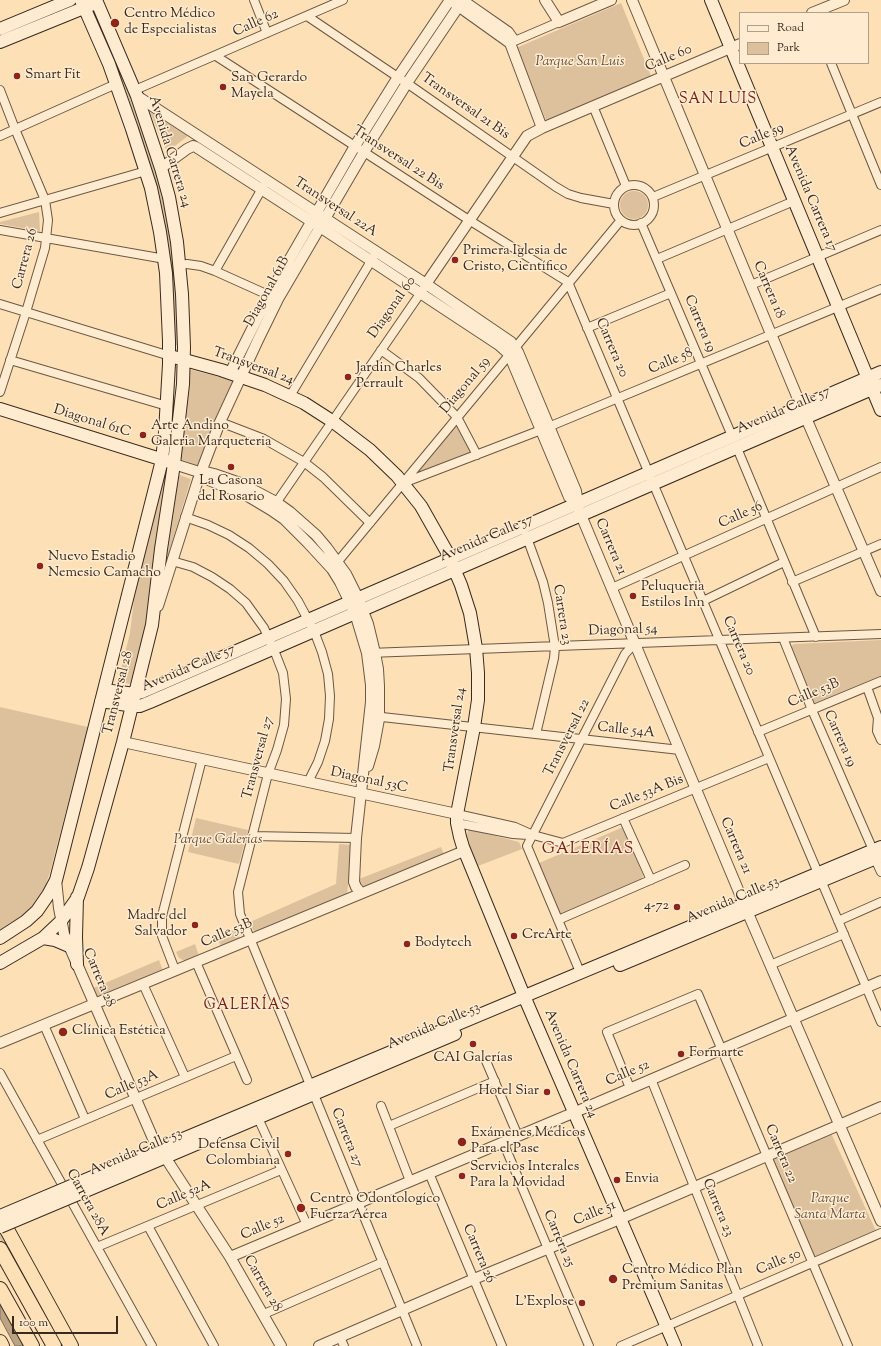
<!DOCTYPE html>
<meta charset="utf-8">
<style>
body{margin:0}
#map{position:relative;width:881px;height:1346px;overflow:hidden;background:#fde0b6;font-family:"Sorts Mill Goudy",serif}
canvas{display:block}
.legend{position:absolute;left:739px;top:12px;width:130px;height:52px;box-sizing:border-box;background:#feebd0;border:1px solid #af9e89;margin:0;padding:5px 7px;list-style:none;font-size:12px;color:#392a1f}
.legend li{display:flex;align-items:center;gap:8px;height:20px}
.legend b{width:20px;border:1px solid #af9e89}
.scale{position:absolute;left:12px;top:1316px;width:106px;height:18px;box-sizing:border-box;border:2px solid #392a1f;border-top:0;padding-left:5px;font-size:12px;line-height:14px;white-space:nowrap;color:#392a1f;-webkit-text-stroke:3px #feebd0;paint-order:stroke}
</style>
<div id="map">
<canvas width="881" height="1346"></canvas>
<ul class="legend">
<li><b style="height:5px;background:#feebd0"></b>Road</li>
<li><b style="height:11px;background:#dcc19c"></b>Park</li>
</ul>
<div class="scale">100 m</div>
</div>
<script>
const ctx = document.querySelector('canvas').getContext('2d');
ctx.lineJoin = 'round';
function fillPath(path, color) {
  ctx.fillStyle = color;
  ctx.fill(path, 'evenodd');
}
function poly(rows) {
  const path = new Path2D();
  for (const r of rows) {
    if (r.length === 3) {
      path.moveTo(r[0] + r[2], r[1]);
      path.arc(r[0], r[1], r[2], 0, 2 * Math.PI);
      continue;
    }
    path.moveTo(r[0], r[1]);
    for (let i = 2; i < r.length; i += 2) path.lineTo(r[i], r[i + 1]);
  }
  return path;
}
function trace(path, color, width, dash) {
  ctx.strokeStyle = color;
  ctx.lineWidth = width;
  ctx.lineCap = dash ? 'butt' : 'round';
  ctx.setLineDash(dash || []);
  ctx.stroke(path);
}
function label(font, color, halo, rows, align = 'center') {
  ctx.font = font + ' "Sorts Mill Goudy",serif';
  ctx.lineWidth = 3;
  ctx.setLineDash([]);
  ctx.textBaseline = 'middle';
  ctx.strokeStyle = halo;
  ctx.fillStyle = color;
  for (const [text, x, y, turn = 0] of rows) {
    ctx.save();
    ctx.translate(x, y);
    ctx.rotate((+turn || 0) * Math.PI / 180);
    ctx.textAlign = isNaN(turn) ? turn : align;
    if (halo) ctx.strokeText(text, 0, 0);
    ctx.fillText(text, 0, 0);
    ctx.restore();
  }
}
const green = poly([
 [621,3,651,76,546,120,516,48],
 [101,18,137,108,168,213,175,264,179,345,174,345,169,264,95,21],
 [150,112,188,136,167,152],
 [634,205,14],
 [39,212,40,231,0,224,0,222],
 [188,369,232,380,233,383,199,463,197,465,180,459],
 [457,425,472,453,416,475],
 [164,472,169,474,152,598,144,635,130,684,118,681,130,633,134,599],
 [177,474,191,479,163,572],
 [881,640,881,677,816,704,813,703,790,647,794,644],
 [0,707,88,727,50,872,45,887,35,903,24,915,10,925,0,931],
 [196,818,248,830,239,864,188,852],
 [621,828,624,829,643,875,642,880,562,914,560,914,538,866,539,863],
 [469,829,519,842,522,849,478,866,466,837],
 [339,844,352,845,347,895,256,932,253,930,250,922,336,884],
 [441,847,444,855,364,888,361,884,359,879],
 [236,929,240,939,221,947,217,936],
 [195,944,199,956,185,961,179,958,176,952],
 [159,960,163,971,97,999,91,989],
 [831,1133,876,1231,815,1257,772,1158],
 [0,1224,66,1346,59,1346,6,1251,0,1239]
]);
const water = poly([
 [0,1296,27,1346,15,1346,0,1318,0,1296]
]);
const minor = poly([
 [254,0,267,33],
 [307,16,411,86,556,187,568,194,581,198,614,204],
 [510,43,559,22],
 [216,56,469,220,568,282],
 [831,63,881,185],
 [0,90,15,129,45,200,48,220,45,248,26,312,0,392],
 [135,90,343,0],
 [593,106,626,186],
 [0,136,116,84],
 [634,205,20],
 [653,197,881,102],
 [0,213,146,171],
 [641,223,732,436],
 [0,230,165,259],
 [657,259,794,201],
 [180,265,187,264,201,266,215,271,275,298],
 [215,271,264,185],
 [568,282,881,1022],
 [751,285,881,230],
 [0,304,170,356],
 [587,328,671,293],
 [381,350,419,378,457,417,477,455],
 [10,360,167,406],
 [290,396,374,256],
 [220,422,264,439,304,462,323,477,370,523],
 [737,448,816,637],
 [403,483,541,430,881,289],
 [274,506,424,288],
 [185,517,208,525,229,535,249,548,268,564,284,581,298,601,314,631,322,652,328,674,330,696,329,719,325,741,318,762,308,782],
 [526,535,543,582,548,603,555,647,554,658,536,734],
 [172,561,193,567,212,577,230,589,246,603,264,628,276,655,283,673,286,699,284,725,277,750,268,774,238,892,240,914,417,1346],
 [335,565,621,220],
 [792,582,881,544],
 [612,588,881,467],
 [703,601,784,562],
 [783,638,812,710,873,850],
 [369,653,881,634],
 [867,687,878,718,877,731,881,740],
 [373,716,680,750],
 [758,732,881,681],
 [457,814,515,827,533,835,563,843,769,758],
 [623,818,651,880],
 [457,823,513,834,528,835],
 [252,836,356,838],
 [875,859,881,872],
 [558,920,685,865],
 [838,921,881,902],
 [196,962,247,1080],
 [770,965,844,934],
 [175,970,162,936,162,916,202,759],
 [580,972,527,846,625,654,635,643],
 [143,984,185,1077],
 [44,1025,85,1119],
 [486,1061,518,1136],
 [0,1073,152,1346],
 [651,1079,758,1346],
 [630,1088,607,1032,698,994,848,1346],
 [381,1106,410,1181],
 [258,1118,307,1225],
 [389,1126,495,1081],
 [37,1140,236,1056],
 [503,1142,589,1346],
 [429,1173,502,1346],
 [148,1226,214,1346],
 [97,1247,281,1170],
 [264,1314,383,1262],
 [340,1337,344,1346],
 [621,1346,881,1233]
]);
const tertiary = poly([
 [462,0,508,32,513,39],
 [545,0,559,22,611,0],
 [632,0,806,418,881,591],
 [454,3,510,43,542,128],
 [812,13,844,0],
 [137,96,426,284,511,342,518,352,576,491,577,497,576,503],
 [161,168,187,149,193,146,196,147,323,229,499,345,509,354,569,497,576,503,586,527,747,911,881,1221],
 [426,284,527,136,542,128,740,44],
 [230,373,269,295,355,146,398,77,450,0],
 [174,464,196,471,200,473,206,479,246,495,271,510,284,519,308,543,332,569,340,582,355,613,367,653,371,685,371,702,356,838,354,882,356,887,361,893],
 [200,473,206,472,214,474,240,483,276,502,290,512,316,535,327,548,346,574,358,598,368,624,375,653,378,669,379,686,379,719,374,746,368,766],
 [158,606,198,480,220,422,258,340,278,299,364,152,407,83,463,0],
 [123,742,457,814],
 [56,880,59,908,64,934,158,1150],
 [0,1043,464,851],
 [165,1157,230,1257,281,1346],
 [230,1257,580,1110,881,981],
 [319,1346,474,1279,620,1219,881,1107]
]);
const secondary = poly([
 [711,0,881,410],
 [0,29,70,0],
 [0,42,91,5],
 [170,356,221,370,265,385,304,403,332,421,370,450,397,476,421,506,447,552,461,585,470,613,476,648,478,673,478,700,474,727,457,814,457,823,460,837,463,847,524,996,675,1346],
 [0,409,170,462],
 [104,690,135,694,142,692,881,372],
 [101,701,134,706,140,706,150,702,881,385],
 [0,938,26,921,37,911,48,895,56,880,157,480,162,460,165,432,169,364,169,341,166,273,160,232,151,188,132,129,109,64,81,0],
 [43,938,55,940,69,946],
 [0,963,43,938,61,921,78,897,88,868,123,742,152,625,161,549,174,464,183,384,184,347,182,294,177,242,169,197,161,168,137,96,96,0],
 [77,964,76,937,77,897],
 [620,965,881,856],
 [116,1167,881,847],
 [121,1176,455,1034]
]);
const trunk = poly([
 [0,1217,71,1346],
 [0,1249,54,1346],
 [0,1289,32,1346],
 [0,1342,2,1346]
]);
const secondaryBridge = poly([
 [0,1216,116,1167],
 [0,1227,121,1176]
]);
const markers = [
 [115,23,5,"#8f2418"],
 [17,76,4,"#8f2418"],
 [223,87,4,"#8f2418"],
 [455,260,4,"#8f2418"],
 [348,377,4,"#8f2418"],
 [143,435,4,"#8f2418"],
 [231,467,4,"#8f2418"],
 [40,566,4,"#8f2418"],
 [633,596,4,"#8f2418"],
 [677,907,4,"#8f2418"],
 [195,925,4,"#8f2418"],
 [514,936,4,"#8f2418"],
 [407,944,4,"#8f2418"],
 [63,1032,5,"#8f2418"],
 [473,1044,4,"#8f2418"],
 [681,1054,4,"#8f2418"],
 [547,1092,4,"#8f2418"],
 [462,1142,5,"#8f2418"],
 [288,1154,4,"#8f2418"],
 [462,1176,4,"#8f2418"],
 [617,1180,4,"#8f2418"],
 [301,1208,5,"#8f2418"],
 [613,1279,5,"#8f2418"],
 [582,1303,4,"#8f2418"]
];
const poiNames = [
 ["Centro Médico",124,15],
 ["de Especialistas",124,31],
 ["Smart Fit",25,76],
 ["San Gerardo",231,79],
 ["Mayela",231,95],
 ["Primera Iglesia de",463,252],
 ["Cristo, Científico",463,268],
 ["Jardin Charles",356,369],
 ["Perrault",356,385],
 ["Arte Andino",151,427],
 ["Galeria Marqueteria",151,443],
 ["La Casona",231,482,"center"],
 ["del Rosario",231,498,"center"],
 ["Nuevo Estadio",48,558],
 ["Nemesio Camacho",48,574],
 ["Peluqueria",641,588],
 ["Estilos Inn",641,604],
 ["4-72",669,907,"right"],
 ["Madre del",187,917,"right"],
 ["Salvador",187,933,"right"],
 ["CreArte",522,936],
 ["Bodytech",415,944],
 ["Clínica Estética",72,1032],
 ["Formarte",689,1054],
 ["CAI Galerías",473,1059,"center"],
 ["Hotel Siar",539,1092,"right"],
 ["Exámenes Médicos",471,1134],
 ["Para el Pase",471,1150],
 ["Defensa Civil",280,1146,"right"],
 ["Colombiana",280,1162,"right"],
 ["Servicios Interales",470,1168],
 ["Para la Movidad",470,1184],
 ["Envia",625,1180],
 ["Centro Odontologíco",310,1200],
 ["Fuerza Aérea",310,1216],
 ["Centro Médico Plan",622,1271],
 ["Premium Sanitas",622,1287],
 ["L'Explose",574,1303,"right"]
];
const streetNames = [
 ["Calle 62",256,24,-24],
 ["Calle 60",669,59,-23],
 ["Transversal 21 Bis",465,107,35],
 ["Calle 59",762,137,-23],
 ["Avenida Carrera 24",169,152,73],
 ["Transversal 22 Bis",398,159,33],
 ["Avenida Carrera 17",810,199,67],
 ["Transversal 22A",335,208,33],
 ["Carrera 26",26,259,-75],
 ["Carrera 18",768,290,67],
 ["Diagonal 61B",268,292,-61],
 ["Diagonal 60",393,308,-55],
 ["Carrera 19",699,324,67],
 ["Carrera 20",611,348,67],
 ["Calle 58",671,362,-23],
 ["Transversal 24",253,367,20],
 ["Diagonal 59",466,386,-50],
 ["Avenida Calle 57",784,411,-23],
 ["Diagonal 61C",92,422,17],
 ["Calle 56",741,516,-24],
 ["Avenida Calle 57",487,539,-23],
 ["Carrera 21",610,547,67],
 ["Carrera 23",561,615,81],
 ["Diagonal 54",623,631,-2],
 ["Carrera 20",738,646,67],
 ["Avenida Calle 57",189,669,-23],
 ["Transversal 28",119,693,-76],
 ["Calle 53B",814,694,-23],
 ["Transversal 24",456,730,-82],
 ["Calle 54A",626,731,6],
 ["Transversal 22",568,738,-63],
 ["Carrera 19",839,739,66],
 ["Transversal 27",259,758,-75],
 ["Diagonal 53C",369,781,12],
 ["Calle 53A Bis",647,794,-22],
 ["Carrera 21",735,846,67],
 ["Avenida Calle 53",733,901,-23],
 ["Calle 53B",227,934,-23],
 ["Carrera 28",98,978,67],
 ["Avenida Calle 53",434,1027,-23],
 ["Avenida Carrera 24",570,1064,67],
 ["Calle 52",628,1074,-23],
 ["Calle 53A",132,1086,-23],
 ["Carrera 27",346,1138,68],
 ["Avenida Calle 53",136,1153,-23],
 ["Carrera 22",780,1154,67],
 ["Calle 52A",184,1196,-23],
 ["Carrera 28A",87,1203,61],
 ["Carrera 23",717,1208,68],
 ["Calle 51",595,1214,-23],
 ["Calle 52",263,1228,-23],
 ["Carrera 25",558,1239,67],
 ["Carrera 26",478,1254,67],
 ["Calle 50",779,1263,-23],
 ["Carrera 28",262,1284,60]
];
const parkNames = [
 ["Parque San Luis",580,63],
 ["Parque Galerías",218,841],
 ["Parque",830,1200],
 ["Santa Marta",830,1216]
];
const neighbourhoodNames = [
 ["SAN LUIS",718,100],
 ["GALERÍAS",247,1006]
];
const quarterNames = [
 ["GALERÍAS",588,850]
];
fillPath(green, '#dcc19c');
fillPath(water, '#baa283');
trace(water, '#86725b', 1);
trace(minor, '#6a5845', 10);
trace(tertiary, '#6a5845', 12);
trace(secondary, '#392a1f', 14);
trace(trunk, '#392a1f', 16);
trace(minor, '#feebd0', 8);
trace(tertiary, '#feebd0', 10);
trace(secondary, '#feebd0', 12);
trace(trunk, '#fde0b6', 14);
trace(secondaryBridge, '#392a1f', 14, []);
trace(secondaryBridge, '#feebd0', 12);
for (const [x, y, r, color] of markers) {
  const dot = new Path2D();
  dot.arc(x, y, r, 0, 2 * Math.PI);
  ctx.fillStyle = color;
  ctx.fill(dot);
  trace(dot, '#feebd0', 1.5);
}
label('14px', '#392a1f', '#feebd0', poiNames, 'left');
label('14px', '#392a1f', '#feebd0', streetNames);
label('italic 14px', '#62503e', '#feebd0', parkNames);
ctx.letterSpacing = '1px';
label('15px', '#7a1f14', '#feebd0', neighbourhoodNames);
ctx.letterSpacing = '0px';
ctx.letterSpacing = '1px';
label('16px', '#7a1f14', '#feebd0', quarterNames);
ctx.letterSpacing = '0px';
</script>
